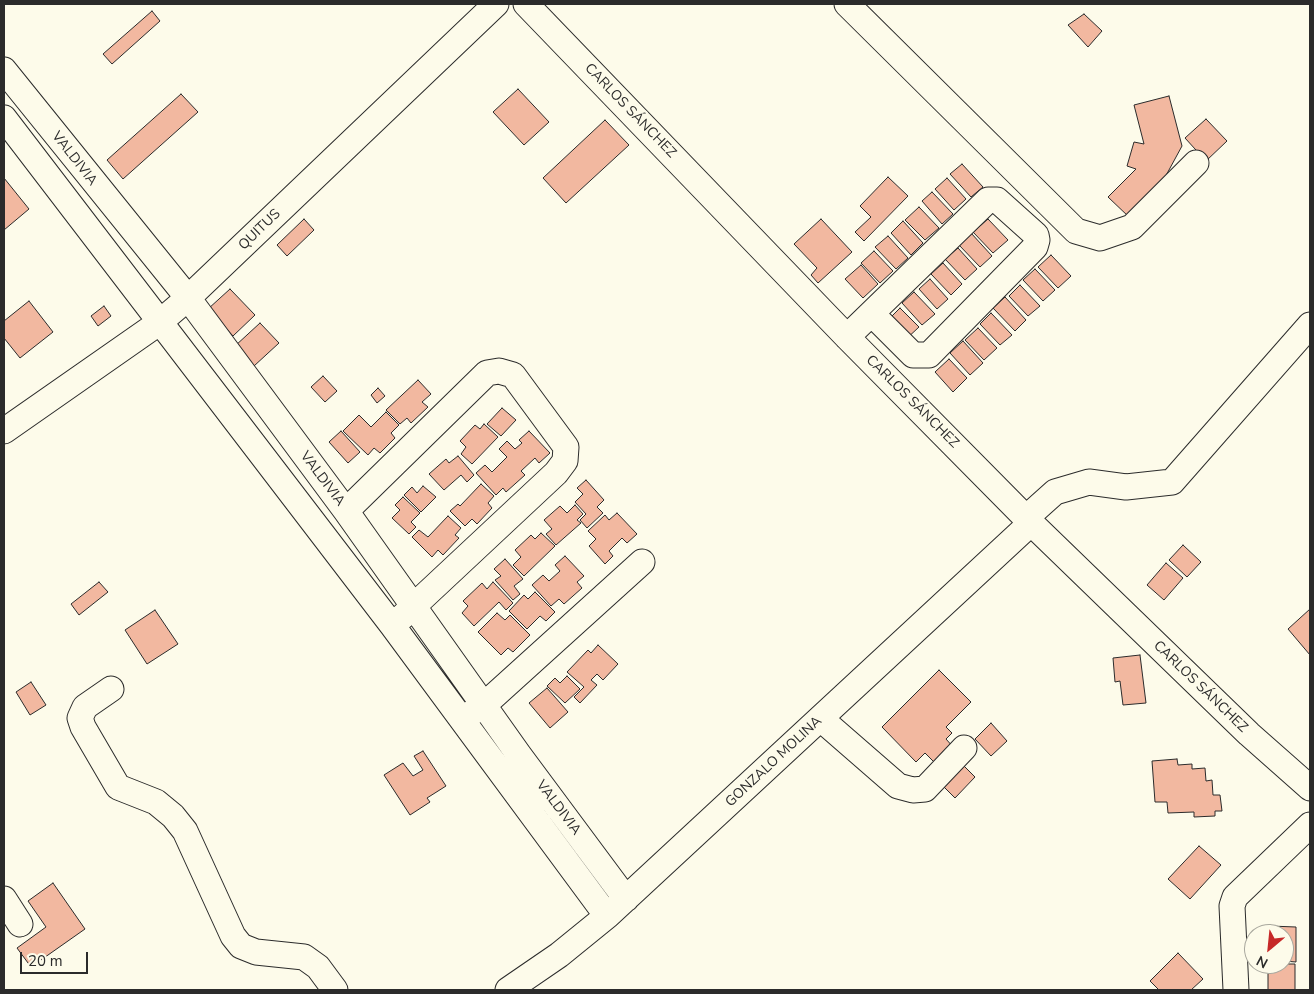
<!DOCTYPE html>
<meta charset="utf-8">
<style>
body{margin:0}
#map{position:relative;width:1314px;height:994px;overflow:hidden;background:#fdfbea;font-family:"Nunito Sans",sans-serif}
canvas{display:block}
.frame{position:absolute;inset:0;border:5px solid #2b2b2b;pointer-events:none}
.north{position:absolute;left:1244px;top:924px;width:50px;height:50px;box-sizing:border-box;background:#fdfbea;border:1px solid #a9a89e;border-radius:50%;rotate:208deg;font-size:14px;font-weight:700;line-height:20px;text-align:center;color:#2b2b2b}
.north::after{content:'';display:block;margin:auto;width:18px;height:22px;background:#c62828;clip-path:polygon(50% 0,100% 100%,50% 72%,0 100%)}
.scale{position:absolute;left:20px;top:952px;width:68px;height:22px;box-sizing:border-box;border:2px solid #2b2b2b;border-top:0;padding-left:6px;font-size:15px;line-height:18px;white-space:nowrap;color:#2b2b2b;-webkit-text-stroke:4px #fdfbea;paint-order:stroke}
</style>
<div id="map">
<canvas width="1314" height="994"></canvas>
<div class="frame"></div>
<div class="north">N</div>
<div class="scale">20 m</div>
</div>
<script>
const ctx = document.querySelector('canvas').getContext('2d');
ctx.lineJoin = 'round';
function fillPath(path, color) {
  ctx.fillStyle = color;
  ctx.fill(path, 'evenodd');
}
function poly(rows) {
  const path = new Path2D();
  for (const r of rows) {
    path.moveTo(r[0], r[1]);
    for (let i = 2; i < r.length; i += 2) path.lineTo(r[i], r[i + 1]);
  }
  return path;
}
function trace(path, color, width, dash) {
  ctx.strokeStyle = color;
  ctx.lineWidth = width;
  ctx.lineCap = dash ? 'butt' : 'round';
  ctx.setLineDash(dash || []);
  ctx.stroke(path);
}
function label(font, color, halo, rows, align = 'center') {
  ctx.font = font + ' "Nunito Sans",sans-serif';
  ctx.lineWidth = 4;
  ctx.setLineDash([]);
  ctx.textBaseline = 'middle';
  ctx.strokeStyle = halo;
  ctx.fillStyle = color;
  for (const [text, x, y, turn = 0] of rows) {
    ctx.save();
    ctx.translate(x, y);
    ctx.rotate((+turn || 0) * Math.PI / 180);
    ctx.textAlign = isNaN(turn) ? turn : align;
    if (halo) ctx.strokeText(text, 0, 0);
    ctx.fillText(text, 0, 0);
    ctx.restore();
  }
}
const building = poly([
 [152,11,160,21,112,64,103,54,152,11],
 [1084,14,1102,31,1088,47,1068,25,1084,14],
 [518,89,549,122,524,145,493,112,518,89],
 [181,94,198,112,123,179,107,160,181,94],
 [1169,96,1182,146,1163,181,1129,217,1108,197,1136,169,1127,166,1134,142,1144,144,1134,105,1169,96],
 [1206,119,1227,141,1206,161,1185,138,1206,119],
 [605,120,629,145,566,203,543,178,605,120],
 [962,164,983,187,971,197,950,174,962,164],
 [888,177,908,196,864,241,855,232,871,217,860,206,888,177],
 [4,178,29,209,4,230,4,178],
 [947,178,966,199,954,210,935,189,947,178],
 [932,192,953,214,942,224,922,201,932,192],
 [919,207,939,228,925,240,905,220,919,207],
 [304,219,314,230,287,256,277,245,304,219],
 [821,219,852,252,818,283,811,275,817,268,794,244,821,219],
 [988,219,1008,240,993,253,973,232,988,219],
 [903,221,923,243,911,255,891,233,903,221],
 [971,233,992,256,980,267,959,245,971,233],
 [888,236,908,258,896,269,875,247,888,236],
 [958,248,977,269,965,280,945,259,958,248],
 [874,251,893,271,880,283,861,263,874,251],
 [1051,255,1071,276,1058,288,1038,267,1051,255],
 [943,263,962,284,951,295,931,274,943,263],
 [861,265,878,284,863,298,845,279,861,265],
 [1035,269,1055,290,1043,301,1023,280,1035,269],
 [930,279,948,299,937,309,919,289,930,279],
 [1020,285,1040,306,1028,316,1009,296,1020,285],
 [230,289,255,315,233,336,208,309,230,289],
 [914,292,935,314,922,325,902,303,914,292],
 [1005,297,1026,320,1015,331,993,308,1005,297],
 [29,301,53,332,20,358,4,338,4,321,29,301],
 [104,306,111,316,98,326,91,316,104,306],
 [900,308,919,327,904,341,886,322,900,308],
 [991,313,1012,335,1000,345,980,324,991,313],
 [260,323,279,343,254,366,235,346,260,323],
 [978,328,997,348,984,360,965,340,978,328],
 [963,341,983,363,970,375,950,353,963,341],
 [949,359,967,378,953,392,935,372,949,359],
 [323,376,337,391,325,402,311,387,323,376],
 [418,380,431,394,422,402,428,407,411,423,407,418,400,424,386,410,418,380],
 [378,388,385,396,377,403,371,395,378,388],
 [502,408,516,420,501,436,487,424,502,408],
 [386,412,399,425,391,433,395,438,380,453,374,448,368,455,343,431,359,415,371,427,386,412],
 [484,424,498,437,472,464,461,454,466,447,460,441,475,425,480,429,484,424],
 [341,431,360,452,348,463,329,442,341,431],
 [529,431,550,453,539,463,535,458,521,471,525,475,506,492,503,488,496,495,476,473,485,465,492,472,507,457,499,449,507,441,515,449,522,443,519,440,529,431],
 [458,456,474,475,467,482,461,475,444,490,429,474,446,459,449,463,458,456],
 [586,480,604,500,597,507,603,513,587,528,580,520,586,514,575,502,583,494,577,488,586,480],
 [481,484,494,496,488,503,492,508,477,524,472,519,465,526,450,511,458,504,460,506,481,484],
 [423,486,436,497,421,512,404,495,412,487,417,493,423,486],
 [403,497,420,513,411,522,416,527,409,534,392,518,400,510,395,505,403,497],
 [575,505,583,514,577,520,581,523,556,545,546,534,552,529,544,520,560,506,567,513,575,505],
 [617,513,637,534,627,543,622,538,609,551,613,556,605,564,589,546,596,539,588,531,605,515,609,520,617,513],
 [448,516,461,528,455,535,459,538,443,555,438,550,432,557,412,537,419,530,428,537,448,516],
 [541,533,555,546,524,576,513,565,521,557,515,550,531,535,535,539,541,533],
 [1183,545,1201,562,1187,577,1169,560,1183,545],
 [565,556,584,576,577,582,582,588,564,604,559,599,551,606,532,585,543,575,549,581,560,571,555,565,565,556],
 [505,559,523,579,514,586,520,594,513,600,495,580,501,576,494,569,505,559],
 [1166,563,1183,578,1164,600,1147,585,1166,563],
 [99,582,108,592,79,615,71,604,99,582],
 [493,582,513,603,506,610,499,602,474,626,462,613,468,606,463,601,482,583,487,589,493,582],
 [535,592,555,612,546,621,540,616,527,629,509,611,524,595,528,599,535,592],
 [1310,609,1310,655,1288,629,1310,609],
 [155,610,178,644,147,664,125,630,155,610],
 [497,613,505,620,510,615,530,635,513,652,508,648,501,655,478,632,497,613],
 [598,645,618,664,603,680,597,674,591,680,597,685,580,703,574,697,584,687,567,672,588,650,591,653,598,645],
 [1140,655,1146,703,1123,705,1120,681,1115,682,1113,658,1140,655],
 [939,670,971,702,946,727,952,733,946,739,954,748,937,765,925,753,916,762,882,727,939,670],
 [567,676,580,689,565,703,547,686,555,678,560,683,567,676],
 [31,682,46,705,30,715,16,692,31,682],
 [547,688,568,712,550,728,529,703,547,688],
 [991,723,1007,741,991,756,975,739,991,723],
 [423,751,446,786,427,798,430,802,410,815,384,775,403,763,413,776,423,770,414,756,423,751],
 [1177,759,1178,765,1192,764,1192,769,1205,768,1206,781,1212,780,1213,795,1220,795,1222,811,1215,811,1215,816,1194,817,1194,812,1168,813,1167,802,1155,802,1152,761,1177,759],
 [964,766,975,777,955,798,944,787,964,766],
 [1199,846,1221,865,1190,899,1168,879,1199,846],
 [53,883,85,929,31,967,17,948,46,927,28,901,53,883],
 [1270,926,1296,927,1296,962,1284,961,1284,934,1270,934,1270,926],
 [1178,953,1203,979,1191,990,1159,990,1150,981,1178,953],
 [1268,964,1295,964,1295,990,1268,990,1268,964]
]);
const minor = poly([
 [526,4,847,337,1026,518,1249,734,1310,788],
 [847,4,1076,231,1100,238,1132,227,1196,163],
 [4,70,188,298,346,511,519,755,626,899],
 [4,118,392,625,607,916],
 [847,337,988,200,997,200,1036,235,1037,240,1035,247,929,355,913,355,872,314],
 [4,431,160,322,188,298,496,4],
 [346,511,487,373,499,371,513,375,566,447,565,461,556,473,402,617],
 [1026,518,1055,492,1089,482,1126,487,1172,482,1310,325],
 [111,689,85,707,80,718,83,727,118,787,156,802,173,816,185,831,233,936,241,946,256,952,304,957,318,967,335,990],
 [470,714,484,705,642,562],
 [821,719,898,786,913,790,925,789,964,748],
 [4,899,20,924],
 [508,990,559,955,607,916,1031,523],
 [1236,990,1232,906,1235,897,1310,825]
]);
const streetNames = [
 ["CARLOS SÁNCHEZ",630,111,46],
 ["VALDIVIA",74,159,52],
 ["QUITUS",260,230,-44],
 ["CARLOS SÁNCHEZ",912,402,45],
 ["VALDIVIA",322,479,53],
 ["CARLOS SÁNCHEZ",1200,687,44],
 ["GONZALO MOLINA",774,762,-43],
 ["VALDIVIA",558,808,53]
];
fillPath(building, '#f2b8a0');
trace(building, '#2b2b2b', 1);
trace(minor, '#2b2b2b', 27);
trace(minor, '#fdfbea', 25);
label('14px', '#2b2b2b', '#fdfbea', streetNames);
</script>
